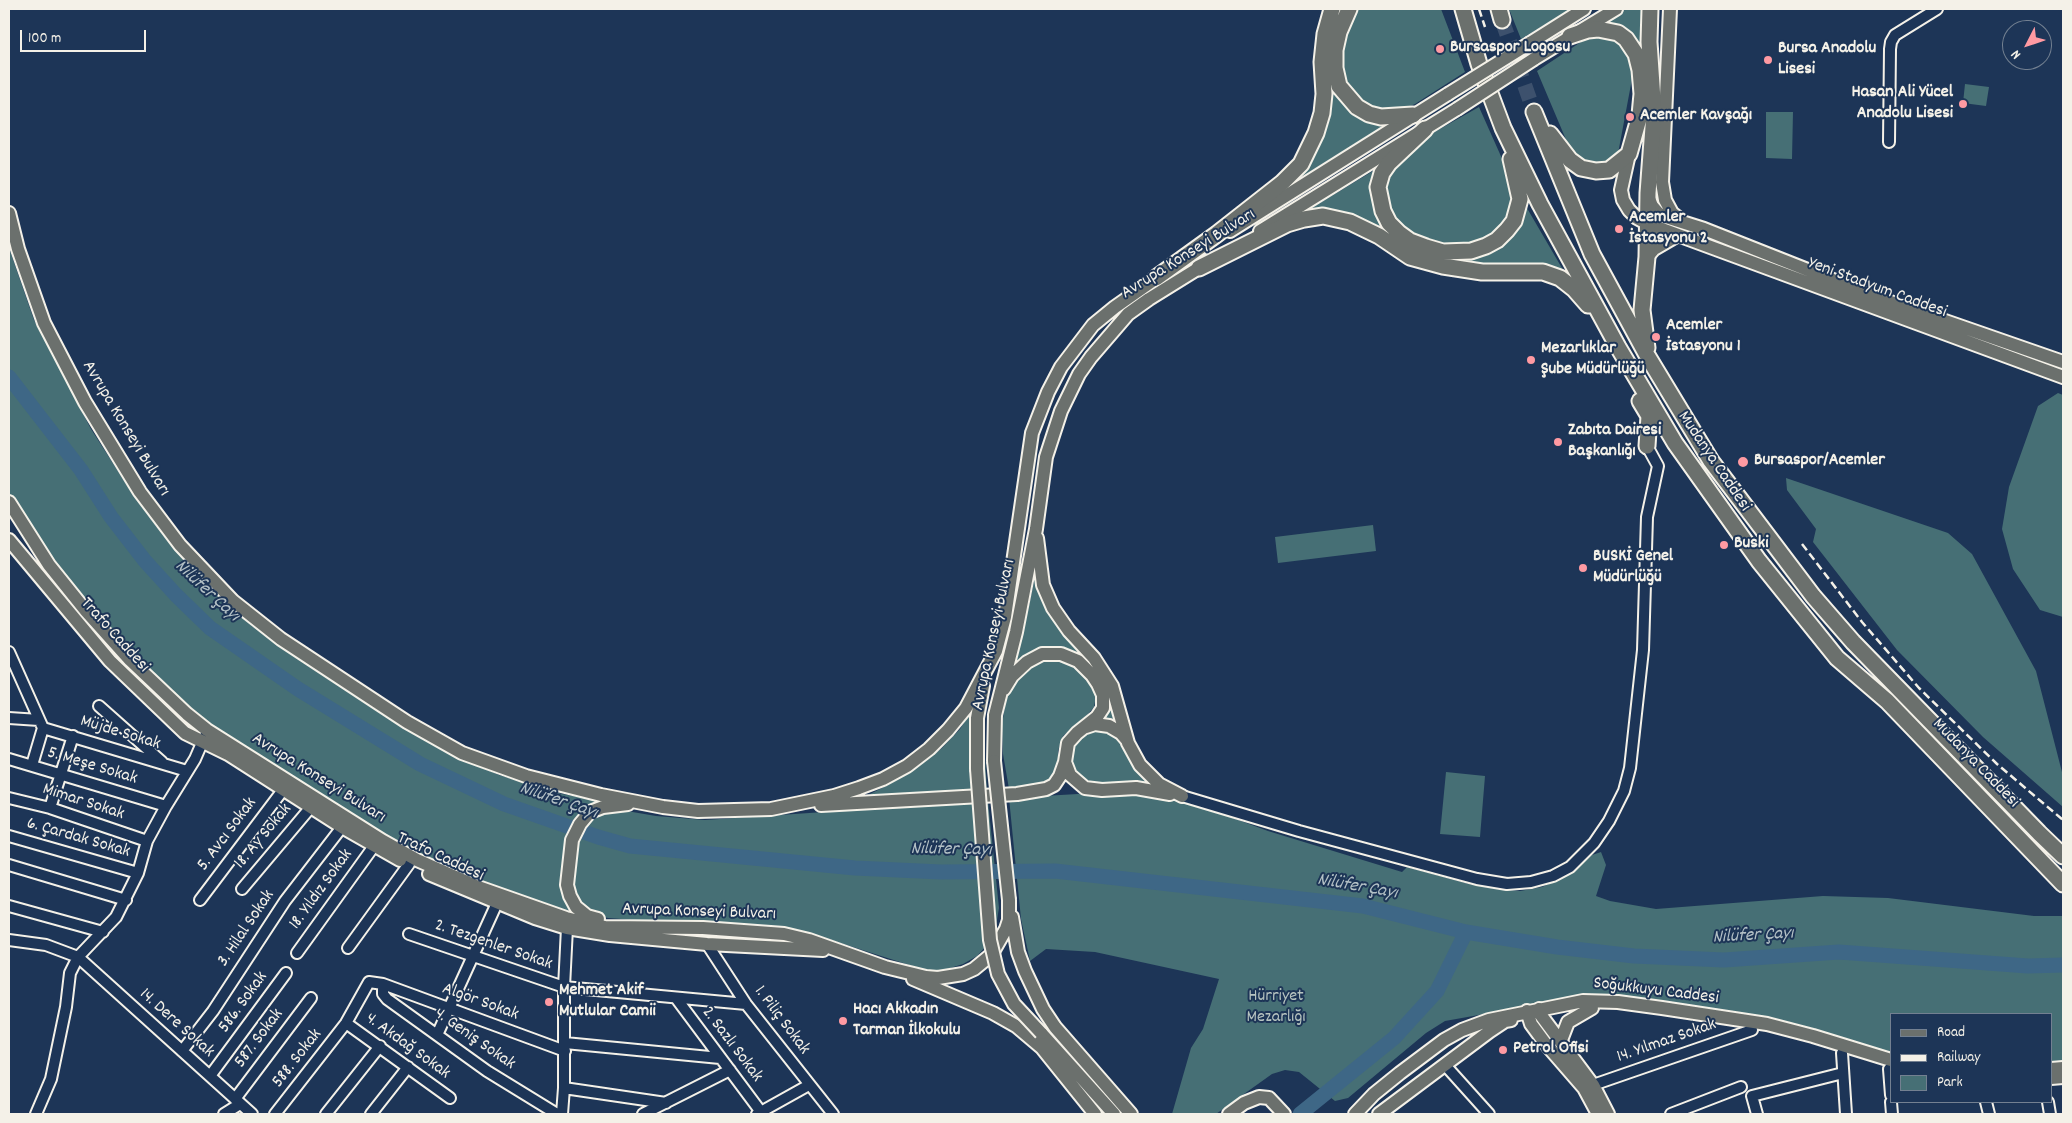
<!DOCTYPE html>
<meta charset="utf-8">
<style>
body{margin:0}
#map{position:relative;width:2072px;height:1123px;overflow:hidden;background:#1d3557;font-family:Dekko,sans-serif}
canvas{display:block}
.frame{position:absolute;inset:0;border:10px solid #f4f1e8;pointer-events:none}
.legend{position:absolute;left:1890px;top:1013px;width:162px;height:90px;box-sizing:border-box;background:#1d3557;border:1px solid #738091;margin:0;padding:6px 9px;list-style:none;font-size:15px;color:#f4f1e8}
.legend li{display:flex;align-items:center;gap:10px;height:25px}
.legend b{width:25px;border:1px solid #738091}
.north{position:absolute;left:2002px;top:20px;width:50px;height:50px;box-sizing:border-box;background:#1d3557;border:1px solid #738091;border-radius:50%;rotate:229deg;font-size:14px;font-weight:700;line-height:20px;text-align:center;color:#f4f1e8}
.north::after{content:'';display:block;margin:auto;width:18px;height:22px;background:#ff9aa2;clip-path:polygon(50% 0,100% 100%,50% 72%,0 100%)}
.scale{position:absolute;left:20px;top:30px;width:126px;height:22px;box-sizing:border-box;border:2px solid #f4f1e8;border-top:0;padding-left:6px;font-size:15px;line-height:18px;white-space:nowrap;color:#f4f1e8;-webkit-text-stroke:4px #1d3557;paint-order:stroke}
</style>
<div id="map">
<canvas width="2072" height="1123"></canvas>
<div class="frame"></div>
<ul class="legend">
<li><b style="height:6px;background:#6b706d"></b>Road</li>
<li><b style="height:6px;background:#f4f1e8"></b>Railway</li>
<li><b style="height:14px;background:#466f75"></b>Park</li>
</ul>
<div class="north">N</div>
<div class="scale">100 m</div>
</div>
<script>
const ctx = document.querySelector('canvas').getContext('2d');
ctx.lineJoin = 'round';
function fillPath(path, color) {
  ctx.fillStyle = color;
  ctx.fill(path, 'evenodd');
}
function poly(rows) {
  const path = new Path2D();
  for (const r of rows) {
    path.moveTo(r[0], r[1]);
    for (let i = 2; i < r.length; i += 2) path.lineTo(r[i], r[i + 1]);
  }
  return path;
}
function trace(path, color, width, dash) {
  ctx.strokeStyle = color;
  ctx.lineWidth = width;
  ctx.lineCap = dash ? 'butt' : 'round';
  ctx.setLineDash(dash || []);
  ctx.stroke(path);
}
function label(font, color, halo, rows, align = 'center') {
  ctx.font = font + ' Dekko,sans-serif';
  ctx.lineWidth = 4;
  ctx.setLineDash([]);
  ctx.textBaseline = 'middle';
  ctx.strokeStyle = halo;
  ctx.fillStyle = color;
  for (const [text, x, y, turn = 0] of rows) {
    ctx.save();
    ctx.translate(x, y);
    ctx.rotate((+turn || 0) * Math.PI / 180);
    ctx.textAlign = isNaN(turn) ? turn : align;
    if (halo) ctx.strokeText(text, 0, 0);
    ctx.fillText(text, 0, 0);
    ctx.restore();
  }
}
const green = poly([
 [1336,9,1343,9,1332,82,1388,123,1295,181,1312,156],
 [1357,9,1441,9,1465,72,1415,104,1400,111,1373,109,1356,99,1342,78,1341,50,1352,16],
 [1509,9,1571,9,1521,39],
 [1626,9,1644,9,1642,27,1644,42,1637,45,1602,24],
 [1593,34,1621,39,1635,63,1617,159,1595,168,1577,159,1570,149,1537,71],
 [1965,84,1989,87,1986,106,1963,103],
 [1479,107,1508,172,1515,194,1506,222,1498,233,1470,245,1440,245,1409,233,1399,226,1389,211,1385,180,1391,166,1422,139],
 [1766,112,1793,112,1792,159,1766,158],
 [1378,168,1393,236,1483,254,1524,203,1566,275,1431,258,1374,225,1350,215,1303,213],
 [9,248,34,320,91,429,132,493,166,539,209,587,252,626,296,656,381,712,452,755,499,775,562,794,603,801,585,808,573,820,566,838,561,876,562,893,567,905,579,916,479,882,434,863,366,825,264,763,188,709,150,674,99,620,28,529,9,495],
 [2058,393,2063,395,2063,617,2040,610,2013,569,2002,529,2009,487,2038,406],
 [1786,478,1948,533,1972,554,2036,671,2063,776,2063,807,1983,737,1897,650,1813,542,1816,529,1787,490],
 [1373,525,1376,551,1278,563,1275,537],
 [1037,567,1084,654,1106,685,1120,727,1102,719,1101,685,1056,651,1009,675,1028,610],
 [1051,658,1066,661,1078,667,1094,689,1096,696,1094,707,1088,714,1063,736,1058,751,1058,762,1054,773,1048,780,1035,785,1009,789,1003,754,1002,725,1006,699,1012,683,1020,673,1039,661],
 [989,683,983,724,987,790,862,798,888,785,918,767,942,748,960,729],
 [1103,730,1116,736,1155,786,1141,782,1129,781,1095,785,1086,782,1079,776,1074,766,1072,755,1075,745,1081,737,1091,731],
 [1446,772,1485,776,1480,837,1440,834],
 [1095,793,1143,794,1176,801,1214,811,1268,831,1402,872,1407,867,1469,884,1497,889,1520,891,1542,887,1563,878,1592,855,1601,852,1606,865,1596,896,1610,901,1656,909,1823,896,1888,898,2034,916,2063,916,2063,1064,2051,1065,2051,1014,1891,1014,1891,1057,1708,1010,1546,1003,1445,1021,1426,1033,1348,1098,1335,1101,1299,1072,1285,1070,1272,1074,1216,1114,1172,1114,1191,1048,1203,1029,1219,979,1095,952,1046,949,1030,961,1021,919,1009,798],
 [988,801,999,908,995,932,987,945,977,956,963,964,944,970,925,970,806,932,766,925,676,923,608,918,592,914,580,905,574,890,579,840,585,825,594,816,615,809,656,816,705,820]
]);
const river = poly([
 [9,377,81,470,111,517,145,561,176,595,210,628,298,689,420,764,504,804,598,837,630,846,855,868,941,872,1055,871,1363,906,1466,932,1557,947,1634,956,1724,960,1839,952,2028,966,2063,965],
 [1300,1114,1394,1038,1437,991,1466,932]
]);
const highwayTunnel = poly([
 [1502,20,1534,112]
]);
const minor = poly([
 [1889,142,1890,49,1891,42,1895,35,1937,9],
 [9,652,43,728,32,765],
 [99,706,162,762],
 [9,718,39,720],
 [43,728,187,771],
 [9,759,166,806],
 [1182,796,1299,831,1477,879,1507,884,1531,882,1553,876,1570,867,1594,843,1609,821,1624,791,1630,768,1643,650,1647,517,1658,466,1647,446],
 [9,798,50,808,147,841],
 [50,808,73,736],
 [9,836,138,873],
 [9,865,126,900],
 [242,889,311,807],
 [200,900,283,790],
 [9,906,103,932],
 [409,934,564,987,746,1004],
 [9,940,46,945,78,957,252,1114],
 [707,944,746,1004,833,1114],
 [348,948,409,864],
 [297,953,374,846],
 [383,984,383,994,387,999,487,1071,557,1114],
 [676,998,761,1112],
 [346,1023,450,1098],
 [437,1035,497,903],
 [565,1043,720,1058],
 [182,1051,213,1011,285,901,342,827],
 [1842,1053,1846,1114],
 [1445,1065,1489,1114],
 [1889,1069,1891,1095],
 [210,1076,286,973],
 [1593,1085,1752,1030],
 [564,1088,666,1103],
 [235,1099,311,998],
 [1891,1102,1892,1114],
 [1986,1102,1989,1114],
 [2048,1102,2050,1114],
 [36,1114,51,1079,66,1007,70,973,78,957,116,917,138,873,147,841,166,806,195,759,205,736],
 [224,1114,240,1104],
 [275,1114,346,1023,369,982,383,984,565,1051],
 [326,1114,380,1046],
 [371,1114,408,1067],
 [562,1114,564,1088,564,987,567,928],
 [643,1114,730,1070],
 [757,1114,809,1085],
 [1671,1114,1741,1087],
 [1757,1114,1752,1096,1843,1073]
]);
const major = poly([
 [1670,9,1662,182,1665,200,1672,213,1681,220],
 [1530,43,1584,9],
 [1534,59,1616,9],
 [1629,154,1621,190,1623,200,1629,210,1637,218,1648,224,2063,377],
 [1648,196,1652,206,1658,213,1666,217,1704,229,1876,297,2063,362],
 [9,213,18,249,44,323,85,402,140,492,180,545,233,601,281,639,407,722,462,753,526,776,601,795,663,807,698,811,771,809,834,796,859,788,883,779,907,766,929,749,948,730,966,708,996,651,1005,617,1032,433,1048,392,1061,367,1093,325,1115,307,1162,274],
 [1230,231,1448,94],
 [1260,231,1457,109],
 [1647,257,1654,249,1678,235],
 [9,502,49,565,86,611,130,660,187,714,207,730,383,841,417,860,478,887,566,918,605,927,703,928,784,934,809,940,885,967,926,977,938,978,963,974,974,969,991,955,1006,929,1009,920,1009,900],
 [1037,538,1043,585,1053,608,1069,631,1094,658,1112,686,1128,743,1140,765,1159,784,1182,796],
 [9,540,110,661,185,733,228,754,342,827,400,860],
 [1086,727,1095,724,1109,726,1121,733,1127,740],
 [994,761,995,715,1016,632,1036,529,1046,457,1061,411,1079,374,1091,357,1128,314,1149,299,1207,263],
 [1065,762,1070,775,1085,788,1102,790,1136,788,1170,794],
 [977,769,977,718,983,686],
 [821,805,1017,794,1046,789,1054,785,1060,776,1065,762,1068,743,1077,733,1097,717,1103,708,1103,695,1098,684,1092,675,1078,661,1061,654,1042,654,1027,662,1012,676,1004,689],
 [429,874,535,918,567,928,610,935,707,944,823,950],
 [1012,917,1018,952,1025,971,1043,1009,1055,1027,1131,1114],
 [598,919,587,916,576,907,570,896,567,885,572,840,580,824,590,812,603,807,628,804],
 [913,979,993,1013,1016,1026,1042,1048,1095,1114],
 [1539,1009,1540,1014,1593,1085,1608,1114],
 [1527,1011,1531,1024,1545,1043,1584,1088,1598,1114],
 [1041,1033,1114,1114],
 [1561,1040,1568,1022,1592,1008],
 [2051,1069,2063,1068],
 [2051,1078,2063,1077],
 [1229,1114,1244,1103,1259,1097,1269,1098,1284,1114],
 [1355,1114,1374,1094,1400,1073,1444,1040,1462,1030,1489,1020,1583,1001,1618,1002,1662,1008,1767,1024,1813,1036,1891,1060],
 [1379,1114,1490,1031,1505,1021,1511,1020]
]);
const highway = poly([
 [1349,9,1339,32,1335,50,1335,68,1339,86,1357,107,1369,114,1381,117,1413,115],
 [1463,9,1479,64,1503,128,1540,204,1618,347,1675,443,1759,561,1837,658,1887,701,2063,884],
 [1499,9,1502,20],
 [1534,112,1592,254,1648,357,1711,461,1813,596,1853,642,2039,833,2063,856],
 [1425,129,1389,163,1382,173,1378,187,1383,211,1389,223,1399,233,1410,241,1426,247,1443,252,1471,251,1486,246,1497,240,1507,230,1514,221,1520,199,1511,159],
 [1550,134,1570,160,1581,168,1596,171,1609,170,1629,154,1640,115,1642,94,1640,70,1636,54,1626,39,1618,33,1598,29,1588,30,1570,36],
 [1199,268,1287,224,1304,219,1323,216,1350,222,1379,236,1410,257,1443,266,1482,272,1543,272,1560,278,1574,289,1588,305],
 [1156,278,1217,234,1282,183,1301,164,1316,133,1322,113,1324,94,1322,62,1325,34,1332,9],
 [1647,348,1642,310,1647,257,1648,193,1654,114,1649,42,1650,9],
 [1640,401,1649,416,1647,446]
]);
const rail = poly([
 [1479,9,1485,27],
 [1802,544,1862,622,1919,688,1997,764,2063,820]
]);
const majorBridge = poly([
 [1448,94,1530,43],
 [1457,109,1534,59],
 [994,761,1009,900],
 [977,769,990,940,998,974,1014,1004,1041,1033]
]);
const markers = [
 [1440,49,5,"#ff9aa2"],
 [1768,60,5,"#ff9aa2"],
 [1963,104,5,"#ff9aa2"],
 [1630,117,5,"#ff9aa2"],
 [1619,229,5,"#ff9aa2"],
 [1656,337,5,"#ff9aa2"],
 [1531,360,5,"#ff9aa2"],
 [1558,442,5,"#ff9aa2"],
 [1743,462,6,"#ff9aa2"],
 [1724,545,5,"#ff9aa2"],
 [1583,568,5,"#ff9aa2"],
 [549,1002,5,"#ff9aa2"],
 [843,1021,5,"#ff9aa2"],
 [1503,1050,5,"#ff9aa2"]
];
const poiNames = [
 ["Bursaspor Logosu",1450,49],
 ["Bursa Anadolu",1778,50],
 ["Lisesi",1778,71],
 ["Hasan Ali Yücel",1953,94,"right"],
 ["Anadolu Lisesi",1953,115,"right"],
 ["Acemler Kavşağı",1640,117],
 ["Acemler",1629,219],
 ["İstasyonu 2",1629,240],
 ["Acemler",1666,327],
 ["İstasyonu 1",1666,348],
 ["Mezarlıklar",1541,350],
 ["Şube Müdürlüğü",1541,371],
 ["Zabıta Dairesi",1568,432],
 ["Başkanlığı",1568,453],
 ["Bursaspor/Acemler",1754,462],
 ["Buski",1734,545],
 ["BUSKİ Genel",1593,558],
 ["Müdürlüğü",1593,579],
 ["Mehmet Akif",559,992],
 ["Mutlular Camii",559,1013],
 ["Hacı Akkadın",853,1011],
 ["Tarman İlkokulu",853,1032],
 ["Petrol Ofisi",1513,1050]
];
const streetNames = [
 ["Avrupa Konseyi Bulvarı",1189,255,-32],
 ["Yeni Stadyum Caddesi",1877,289,20],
 ["Avrupa Konseyi Bulvarı",125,429,59],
 ["Mudanya Caddesi",1713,462,56],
 ["Avrupa Konseyi Bulvarı",995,635,-78],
 ["Trafo Caddesi",114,636,48],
 ["Müjde Sokak",120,734,17],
 ["Mudanya Caddesi",1975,764,46],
 ["5. Meşe Sokak",92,767,17],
 ["Avrupa Konseyi Bulvarı",318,779,32],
 ["Mimar Sokak",83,803,18],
 ["5. Avcı Sokak",228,835,-53],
 ["18. Ay Sokak",264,837,-50],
 ["6. Çardak Sokak",78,839,16],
 ["Trafo Caddesi",440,858,25],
 ["18. Yıldız Sokak",322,890,-54],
 ["Avrupa Konseyi Bulvarı",699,913,2],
 ["3. Hilal Sokak",247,929,-56],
 ["2. Tezgenler Sokak",493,946,19],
 ["Soğukkuyu Caddesi",1656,992,7],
 ["586. Sokak",244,1003,-54],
 ["Algör Sokak",480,1003,20],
 ["1. Piliç Sokak",781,1021,53],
 ["14. Dere Sokak",176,1024,42],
 ["587. Sokak",260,1039,-53],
 ["4. Geniş Sokak",474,1040,35],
 ["14. Yılmaz Sokak",1667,1042,-19],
 ["2. Sazlı Sokak",731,1045,53],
 ["4. Akdağ Sokak",407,1047,36],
 ["588. Sokak",298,1059,-52]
];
const parkNames = [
 ["Hürriyet",1276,998],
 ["Mezarlığı",1276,1019]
];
const waterNames = [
 ["Nilüfer Çayı",206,592,43],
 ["Nilüfer Çayı",558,802,19],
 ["Nilüfer Çayı",951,851,1],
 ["Nilüfer Çayı",1357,888,10],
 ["Nilüfer Çayı",1753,937,-3]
];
fillPath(green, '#466f75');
trace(river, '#3e6786', 15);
trace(highwayTunnel, '#3d516d', 15, [15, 8]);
trace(minor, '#f4f1e8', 14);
trace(major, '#f4f1e8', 16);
trace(highway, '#f4f1e8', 19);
trace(minor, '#1d3557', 10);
trace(major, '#6b706d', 12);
trace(highway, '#6b706d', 15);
trace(rail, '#f4f1e8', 2.5, [8, 4]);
trace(majorBridge, '#f4f1e8', 16, []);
trace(majorBridge, '#6b706d', 12);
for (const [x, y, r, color] of markers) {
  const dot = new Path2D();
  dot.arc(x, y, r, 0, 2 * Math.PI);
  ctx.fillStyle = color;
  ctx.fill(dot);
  trace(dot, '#1d3557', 2);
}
label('bold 18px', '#f4f1e8', '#1d3557', poiNames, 'left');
label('18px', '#f4f1e8', '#1d3557', streetNames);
label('18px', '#b7c4c0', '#1d3557', parkNames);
label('italic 19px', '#b4c1c6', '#1d3557', waterNames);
</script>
